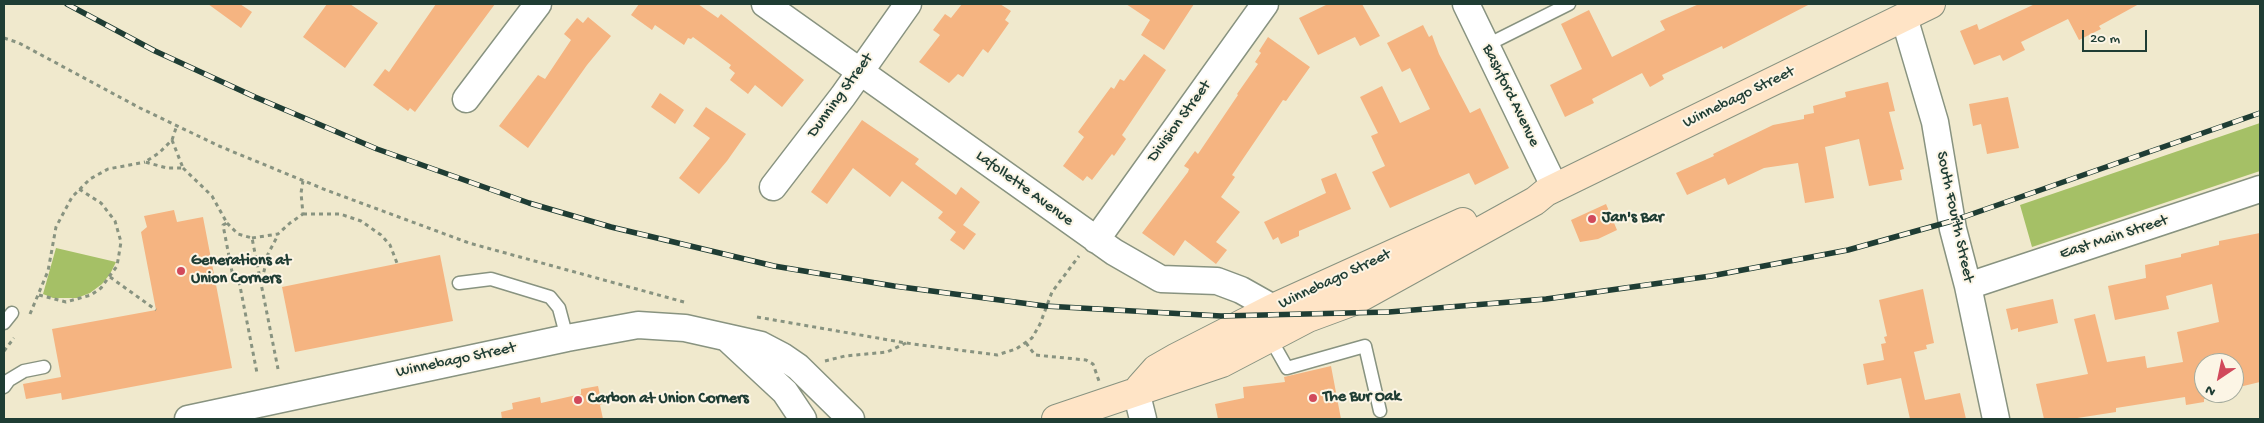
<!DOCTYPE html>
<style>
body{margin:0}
#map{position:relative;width:2264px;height:423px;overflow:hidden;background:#f0e9cd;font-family:"Gochi Hand",sans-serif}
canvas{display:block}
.frame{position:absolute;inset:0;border:5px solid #1f3d34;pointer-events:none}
.north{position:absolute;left:2194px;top:353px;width:50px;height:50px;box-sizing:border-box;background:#fcf5e5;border:1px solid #a4ab9e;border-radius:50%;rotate:214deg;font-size:14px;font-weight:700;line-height:20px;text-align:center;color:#1f3d34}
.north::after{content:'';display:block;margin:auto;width:18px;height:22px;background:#d1495b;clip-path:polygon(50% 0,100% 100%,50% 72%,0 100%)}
.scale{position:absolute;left:2082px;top:30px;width:65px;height:22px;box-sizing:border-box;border:2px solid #1f3d34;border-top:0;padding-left:6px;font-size:15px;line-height:18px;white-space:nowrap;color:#1f3d34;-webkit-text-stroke:4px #fcf5e5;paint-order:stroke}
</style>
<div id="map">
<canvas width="2264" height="423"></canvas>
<div class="frame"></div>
<div class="north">N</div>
<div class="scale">20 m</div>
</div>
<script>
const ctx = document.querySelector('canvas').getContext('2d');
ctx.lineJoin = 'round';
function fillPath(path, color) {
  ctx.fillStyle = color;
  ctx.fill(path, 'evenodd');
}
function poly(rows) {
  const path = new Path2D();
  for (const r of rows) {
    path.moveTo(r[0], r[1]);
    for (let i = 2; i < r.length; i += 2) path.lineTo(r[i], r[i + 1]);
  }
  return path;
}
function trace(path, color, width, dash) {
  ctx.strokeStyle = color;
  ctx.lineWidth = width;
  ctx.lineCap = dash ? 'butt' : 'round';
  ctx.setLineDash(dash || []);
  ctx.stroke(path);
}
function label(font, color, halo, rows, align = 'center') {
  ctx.font = font + ' "Gochi Hand",sans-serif';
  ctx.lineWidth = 4;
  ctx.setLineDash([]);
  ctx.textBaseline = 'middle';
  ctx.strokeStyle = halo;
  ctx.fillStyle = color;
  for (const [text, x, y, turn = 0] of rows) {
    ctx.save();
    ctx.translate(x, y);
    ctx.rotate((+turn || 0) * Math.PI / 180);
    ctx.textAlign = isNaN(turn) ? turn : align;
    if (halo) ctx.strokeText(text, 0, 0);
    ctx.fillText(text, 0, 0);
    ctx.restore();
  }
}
const green = poly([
 [2260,123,2260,171,2032,247,2020,205],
 [56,248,116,262,110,274,102,284,90,293,77,298,53,298,43,294]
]);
const building = poly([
 [208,4,240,4,252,12,241,28],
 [327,4,350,4,378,23,345,68,303,37],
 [436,4,495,4,415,112,410,108,408,111,373,85,385,69,389,72],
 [639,4,698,4,718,18,721,14,804,80,782,107,755,85,748,94,730,80,735,73,729,68,731,65,693,37,691,39,688,38,684,45,655,25,652,30,631,15],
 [962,4,1000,4,1011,11,1005,20,1009,23,988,53,983,49,963,77,958,74,949,83,919,62,940,35,933,30,945,14,951,18],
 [1126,4,1194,4,1164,50,1141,35,1150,20],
 [1328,4,1362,4,1380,36,1360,46,1355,37,1318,55,1299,18],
 [1699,4,1810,4,1723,49,1722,46,1662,75,1664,79,1650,87,1642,73,1592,99,1594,103,1565,117,1550,85,1582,69,1561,24,1589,10,1612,57,1665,30,1660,21],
 [2035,4,2139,4,2099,26,2101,29,2079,40,2068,19,2021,42,2025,50,2003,61,2000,55,1974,65,1960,31,1977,24,1979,30],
 [588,17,611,36,587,65,528,148,499,126,538,75,545,79,571,40,564,34,577,18,583,23],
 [1423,25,1429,37,1432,35,1439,54,1470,113,1480,108,1509,168,1475,185,1469,173,1390,208,1372,172,1385,166,1371,136,1378,133,1360,97,1382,86,1400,123,1430,109,1410,68,1402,72,1387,43],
 [1268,37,1310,67,1286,101,1283,100,1232,175,1235,177,1221,197,1240,212,1216,242,1227,250,1216,264,1185,240,1174,256,1142,233,1188,172,1189,169,1184,166,1195,151,1198,154,1238,95,1237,94,1258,64,1255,62,1261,53,1259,51],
 [1144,54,1166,70,1122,135,1126,139,1114,156,1112,154,1092,180,1087,176,1083,181,1063,166,1084,137,1078,132,1111,87,1114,89,1120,79,1124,81],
 [1888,82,1895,111,1889,112,1904,169,1900,170,1902,180,1869,186,1859,139,1825,147,1834,198,1805,203,1798,163,1764,168,1728,185,1725,178,1687,195,1676,173,1714,156,1713,154,1773,125,1804,119,1804,115,1814,113,1813,106,1846,97,1845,92],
 [660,93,684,110,675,124,651,107],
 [2008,97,2019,148,1987,154,1981,124,1973,126,1969,104],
 [706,107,746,134,727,161,699,194,679,178,710,138,693,126],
 [862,120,919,159,915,164,956,195,961,187,980,202,963,225,976,234,964,250,950,240,956,232,938,218,943,212,902,181,890,197,853,168,827,204,811,192],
 [1336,173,1351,209,1299,231,1299,236,1281,244,1278,237,1273,240,1264,222,1326,193,1321,179],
 [1606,204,1617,230,1598,239,1580,242,1571,220],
 [174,210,177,222,203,217,232,368,62,400,61,393,26,399,23,384,61,377,52,329,156,310,141,232,147,227,144,216],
 [2260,233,2260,382,2235,388,2236,394,2204,399,2204,402,2186,405,2185,397,2116,408,2116,412,2071,419,2044,419,2036,384,2088,374,2074,319,2095,314,2107,362,2145,356,2147,368,2183,362,2177,332,2219,322,2212,284,2166,296,2169,309,2115,320,2108,286,2146,278,2145,265,2181,257,2181,254,2219,245,2219,241],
 [2204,363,2234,363,2234,393,2204,393],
 [440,255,453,321,295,352,282,287],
 [1923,289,1934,343,1926,345,1927,349,1914,352,1925,400,1960,393,1966,419,1910,419,1901,378,1867,385,1863,364,1884,360,1881,344,1886,343,1884,337,1887,336,1879,300],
 [2053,299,2058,323,2018,332,2018,328,2011,330,2006,309],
 [1331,366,1341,419,1218,419,1215,404,1244,398,1243,387,1285,382,1284,377],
 [598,386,602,404,600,405,603,419,502,419,501,412,513,409,512,403,540,397,541,403,581,394,581,389]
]);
const path = poly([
 [4,38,19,43,140,108,219,146,326,190,469,243,684,302],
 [172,140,183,168,167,168,145,162,159,153,172,140,177,125],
 [183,168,212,196,227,223,223,225,233,277,239,281,257,373],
 [303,214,340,214,361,221,381,235,390,245,397,263],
 [227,223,238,234,252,238,278,369],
 [252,238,278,234,290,223,303,214,301,193,303,181],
 [110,277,156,310],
 [262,280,268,254,278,235],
 [39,295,66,302,91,295,101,288,117,266,121,242,115,221,101,203,79,189],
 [30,314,48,271,56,227,72,197,90,179,108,169,145,162],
 [757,317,906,343,997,355,1016,349,1032,338,1040,324,1052,292,1079,256],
 [1026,343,1035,355,1086,360,1093,364,1099,381],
 [4,351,14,338],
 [825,361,845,356,887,352,906,343]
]);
const lane = poly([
 [1485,46,1569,4],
 [459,283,491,279,550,297,559,308,567,338],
 [4,323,12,313],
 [1270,338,1287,368,1365,346,1380,411],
 [4,387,9,380,24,371,44,367]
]);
const street = poly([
 [765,4,1114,252,1161,279,1217,281,1241,290,1273,308,1290,314],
 [1466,4,1555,188],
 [1904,17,1935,122,1953,229,1968,286,1996,419],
 [466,99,538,4],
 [773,187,843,96,908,4],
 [1096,240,1265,4],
 [1968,286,2260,189],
 [728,339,785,392,803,419],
 [1136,391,1143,419],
 [188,419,567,338,638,325,685,328,761,345,782,356,798,367,851,419]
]);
const secondary = poly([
 [1140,387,1156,369,1177,357,1273,308,1463,222],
 [1056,419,1222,363,1308,318,1354,301,1535,201,1546,192,1931,4]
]);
const rail = poly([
 [67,4,155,51,255,97,377,149,529,203,611,227,774,266,894,286,1045,306,1221,316,1389,312,1546,299,1711,276,1848,250,1952,221,2260,113]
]);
const markers = [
 [1592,219,5,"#d1495b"],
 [181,271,5,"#d1495b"],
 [1313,398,5,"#d1495b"],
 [578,400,5,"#d1495b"]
];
const streetNames = [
 ["Dunning Street",841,96,-54],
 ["Bashford Avenue",1510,96,64],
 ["Winnebago Street",1739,98,-26],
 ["Division Street",1180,122,-54],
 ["Lafollette Avenue",1024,189,36],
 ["South Fourth Street",1954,217,78],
 ["East Main Street",2114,238,-18],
 ["Winnebago Street",1335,280,-25],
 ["Winnebago Street",456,361,-12]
];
const poiNames = [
 ["Jan's Bar",1602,219],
 ["Generations at",191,262],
 ["Union Corners",191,280],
 ["The Bur Oak",1323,398],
 ["Carbon at Union Corners",588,400]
];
fillPath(green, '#a5c066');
fillPath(building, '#f5b481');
trace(lane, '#889380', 15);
trace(street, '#889380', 29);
trace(secondary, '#889380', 30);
trace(path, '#889380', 3, [4, 4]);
trace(lane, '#fff', 12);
trace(street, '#fff', 26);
trace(secondary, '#ffe4c6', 28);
trace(rail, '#1f3d34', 5.5);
trace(rail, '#fcf5e5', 4, [11]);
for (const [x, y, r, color] of markers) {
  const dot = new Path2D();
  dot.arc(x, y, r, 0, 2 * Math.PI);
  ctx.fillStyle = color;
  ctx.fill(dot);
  trace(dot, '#fcf5e5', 2);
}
label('16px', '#1f3d34', '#fcf5e5', streetNames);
label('bold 16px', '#1f3d34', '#fcf5e5', poiNames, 'left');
</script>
